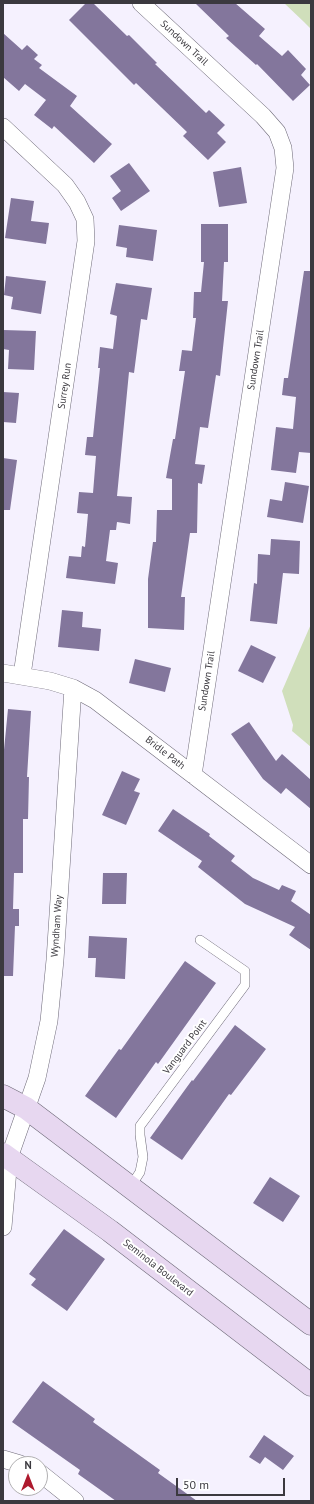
<!DOCTYPE html>
<style>
body{margin:0}
#map{position:relative;width:314px;height:1504px;overflow:hidden;background:#f5f1fe;font-family:"PT Sans",sans-serif}
canvas{display:block}
.frame{position:absolute;inset:0;border:4px solid #3b393f;pointer-events:none}
.north{position:absolute;left:8px;top:1456px;width:40px;height:40px;box-sizing:border-box;background:#fff;border:1px solid #b1b0b2;border-radius:50%;rotate:0deg;font-size:11px;font-weight:700;line-height:16px;text-align:center;color:#3b393f}
.north::after{content:'';display:block;margin:auto;width:14px;height:18px;background:#ae1a2e;clip-path:polygon(50% 0,100% 100%,50% 72%,0 100%)}
.scale{position:absolute;left:176px;top:1478px;width:109px;height:18px;box-sizing:border-box;border:2px solid #3b393f;border-top:0;padding-left:5px;font-size:12px;line-height:14px;white-space:nowrap;color:#3b393f;-webkit-text-stroke:3px #fff;paint-order:stroke}
</style>
<div id="map">
<canvas width="314" height="1504"></canvas>
<div class="frame"></div>
<div class="north">N</div>
<div class="scale">50 m</div>
</div>
<script>
const ctx = document.querySelector('canvas').getContext('2d');
ctx.lineJoin = 'round';
function fillPath(path, color) {
  ctx.fillStyle = color;
  ctx.fill(path, 'evenodd');
}
function poly(rows) {
  const path = new Path2D();
  for (const r of rows) {
    path.moveTo(r[0], r[1]);
    for (let i = 2; i < r.length; i += 2) path.lineTo(r[i], r[i + 1]);
  }
  return path;
}
function trace(path, color, width, dash) {
  ctx.strokeStyle = color;
  ctx.lineWidth = width;
  ctx.lineCap = dash ? 'butt' : 'round';
  ctx.setLineDash(dash || []);
  ctx.stroke(path);
}
function label(font, color, halo, rows, align = 'center') {
  ctx.font = font + ' "PT Sans",sans-serif';
  ctx.lineWidth = 4;
  ctx.setLineDash([]);
  ctx.textBaseline = 'middle';
  ctx.strokeStyle = halo;
  ctx.fillStyle = color;
  for (const [text, x, y, turn = 0] of rows) {
    ctx.save();
    ctx.translate(x, y);
    ctx.rotate((+turn || 0) * Math.PI / 180);
    ctx.textAlign = isNaN(turn) ? turn : align;
    if (halo) ctx.strokeText(text, 0, 0);
    ctx.fillText(text, 0, 0);
    ctx.restore();
  }
}
const green = poly([
 [284,3,311,3,311,29,304,22],
 [311,624,311,747,292,731,293,725,282,691]
]);
const building = poly([
 [86,3,93,3,127,36,129,35,157,63,155,64,206,113,209,110,225,125,217,133,226,142,208,160,183,136,187,132,136,83,134,85,69,20],
 [195,3,235,3,265,29,259,36,282,56,288,50,306,69,301,75,310,85,293,101,257,64,256,65,226,38,229,36],
 [3,33,22,50,27,45,38,55,34,59,42,65,39,68,77,96,70,106,112,144,94,163,54,126,52,129,34,115,46,100,25,84,19,91,3,77],
 [129,163,150,191,121,211,112,198,121,191,110,176],
 [241,167,247,203,219,207,213,172],
 [11,198,34,201,31,221,49,223,46,244,5,238],
 [201,224,228,224,228,262,224,262,222,301,228,301,220,376,216,375,208,428,200,427,195,464,205,465,202,484,198,483,197,533,190,533,181,597,185,597,184,630,148,628,148,579,153,542,156,542,157,510,172,510,172,479,166,478,173,439,175,439,185,371,179,371,182,350,192,351,196,318,193,318,194,292,201,292,204,262,201,262],
 [119,225,157,230,153,261,126,257,127,248,116,246],
 [304,271,311,271,311,453,299,452,296,473,271,470,276,427,293,429,296,397,282,395,284,378,288,378],
 [6,276,46,281,41,314,11,309,13,297,4,295],
 [116,283,152,288,147,320,141,319,134,373,129,372,117,496,132,497,130,524,117,522,116,530,110,530,106,561,118,563,115,584,66,578,69,556,81,557,82,546,85,547,88,514,77,513,79,492,93,493,96,456,85,455,87,437,93,437,100,368,98,368,100,347,113,349,117,316,110,314],
 [3,330,36,331,34,370,8,369,9,350,3,349],
 [3,392,19,393,16,423,3,422],
 [3,458,17,460,10,510,3,510],
 [285,482,309,486,303,523,267,517,270,499,282,501],
 [271,539,300,541,299,574,283,573,277,624,250,621,254,583,257,584,258,554,270,555],
 [62,610,83,612,82,627,101,629,99,651,58,647],
 [251,645,276,657,263,683,238,671],
 [135,659,171,668,165,692,129,683],
 [8,709,31,711,27,777,29,777,28,819,23,819,23,873,14,873,13,909,19,909,19,926,15,926,13,976,3,976,3,760],
 [249,722,276,761,282,754,311,780,311,809,286,788,281,794,263,779,231,734],
 [122,771,140,779,134,791,140,793,126,825,102,815],
 [173,809,210,834,209,836,235,856,231,861,253,878,279,890,282,885,296,891,291,901,311,915,311,950,289,935,295,927,245,904,198,867,202,861,158,831],
 [103,873,127,873,126,904,102,904],
 [89,936,127,938,125,979,95,977,96,958,88,958],
 [185,961,216,983,158,1064,156,1062,116,1118,85,1096,119,1049,121,1050],
 [235,1025,266,1049,231,1095,229,1094,182,1160,150,1138,192,1080,193,1081],
 [270,1177,300,1196,283,1222,253,1203],
 [64,1229,105,1259,67,1311,31,1285,36,1279,29,1274],
 [43,1381,95,1419,93,1422,160,1470,158,1473,197,1501,116,1501,78,1474,80,1470,12,1422],
 [264,1435,294,1456,283,1470,265,1457,260,1464,249,1457]
]);
const lane = poly([
 [131,1186,140,1172,143,1157,140,1135,140,1126,245,985,245,971,200,940]
]);
const street = poly([
 [141,3,263,116,277,132,283,148,285,168,193,775],
 [3,127,65,185,77,202,85,219,86,241,22,675],
 [3,673,50,681,73,688,95,700,311,865],
 [3,1227,9,1158,37,1078,49,1021,55,960,73,688],
 [3,1459,20,1464],
 [40,1473,75,1501]
]);
const secondary = poly([
 [3,1096,26,1108,311,1324],
 [3,1154,110,1231,311,1385]
]);
const streetNames = [
 ["Sundown Trail",184,43,43],
 ["Sundown Trail",256,360,-81],
 ["Surrey Run",65,386,-82],
 ["Sundown Trail",207,681,-81],
 ["Bridle Path",165,753,38],
 ["Wyndham Way",57,926,-86],
 ["Vanguard Point",185,1047,-53],
 ["Seminola Boulevard",158,1268,38]
];
fillPath(green, '#d0dfbb');
fillPath(building, '#83769c');
trace(lane, '#6e6a78', 10);
trace(street, '#6e6a78', 18);
trace(secondary, '#6e6a78', 23);
trace(lane, '#fff', 9);
trace(street, '#fff', 17);
trace(secondary, '#e7d7f0', 22);
label('10px', '#3b393f', '#fff', streetNames);
</script>
